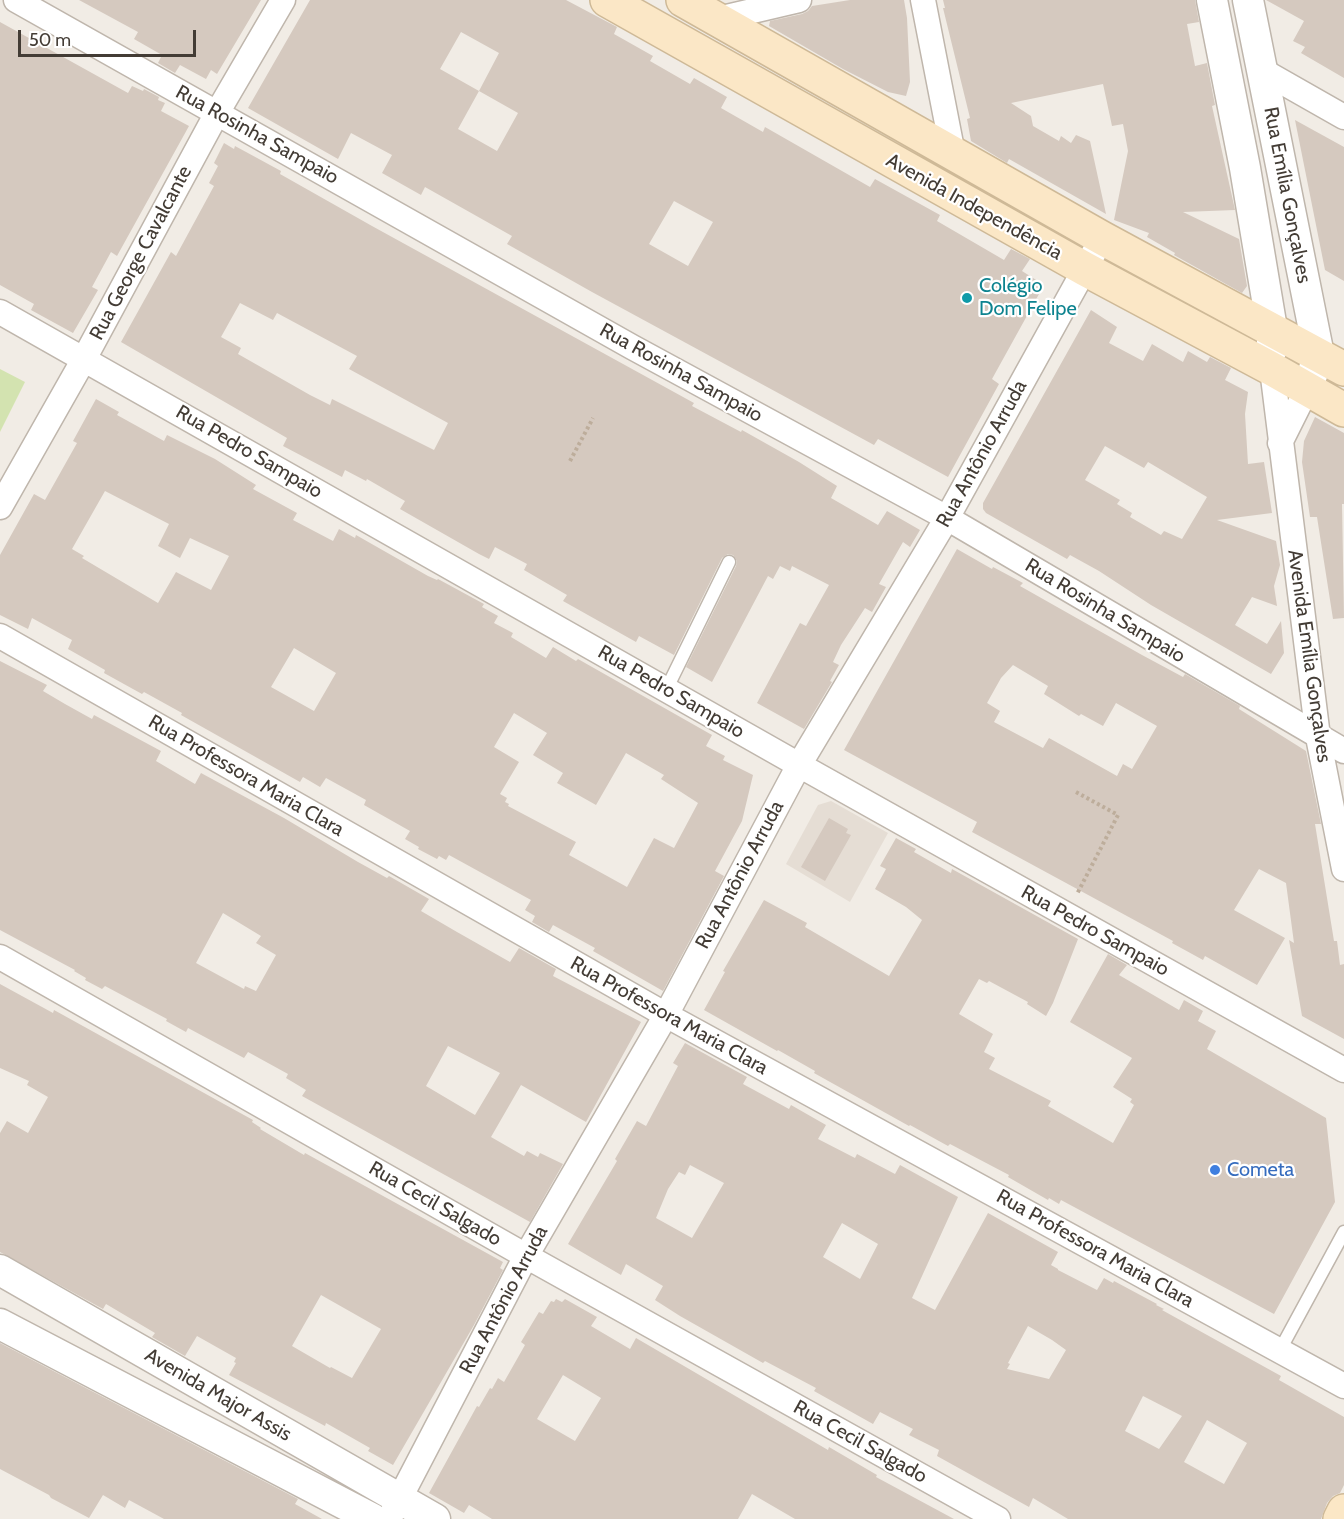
<!DOCTYPE html>
<meta charset="utf-8">
<style>
body{margin:0}
#map{position:relative;width:1344px;height:1519px;overflow:hidden;background:#f1ece5;font-family:Cabin,sans-serif}
canvas{display:block}
.scale{position:absolute;left:18px;top:30px;width:178px;height:27px;box-sizing:border-box;border:3px solid #433c35;border-top:0;padding-left:8px;font-size:18px;line-height:21px;white-space:nowrap;color:#433c35;-webkit-text-stroke:4px #fff;paint-order:stroke}
</style>
<div id="map">
<canvas width="1344" height="1519"></canvas>
<div class="scale">50 m</div>
</div>
<script>
const ctx = document.querySelector('canvas').getContext('2d');
ctx.lineJoin = 'round';
function fillPath(path, color) {
  ctx.fillStyle = color;
  ctx.fill(path, 'evenodd');
}
function poly(rows) {
  const path = new Path2D();
  for (const r of rows) {
    path.moveTo(r[0], r[1]);
    for (let i = 2; i < r.length; i += 2) path.lineTo(r[i], r[i + 1]);
  }
  return path;
}
function trace(path, color, width, dash) {
  ctx.strokeStyle = color;
  ctx.lineWidth = width;
  ctx.lineCap = dash ? 'butt' : 'round';
  ctx.setLineDash(dash || []);
  ctx.stroke(path);
}
function label(font, color, halo, rows, align = 'center') {
  ctx.font = font + ' Cabin,sans-serif';
  ctx.lineWidth = 4.5;
  ctx.setLineDash([]);
  ctx.textBaseline = 'middle';
  ctx.strokeStyle = halo;
  ctx.fillStyle = color;
  for (const [text, x, y, turn = 0] of rows) {
    ctx.save();
    ctx.translate(x, y);
    ctx.rotate((+turn || 0) * Math.PI / 180);
    ctx.textAlign = isNaN(turn) ? turn : align;
    if (halo) ctx.strokeText(text, 0, 0);
    ctx.fillText(text, 0, 0);
    ctx.restore();
  }
}
const residential = poly([
 [831,801,888,833,850,902,786,864,818,805]
]);
const green = poly([
 [0,369,25,382,0,432]
]);
const building = poly([
 [79,0,261,0,217,74,211,70,206,79,180,65,175,73,158,63,162,55,134,39,138,32],
 [310,0,566,0,617,27,614,34,653,56,650,61,690,84,694,78,727,97,721,108,763,132,765,127,870,187,875,179,940,215,937,221,1004,260,1011,249,1030,259,1022,271,1044,285,992,379,999,384,948,477,878,439,874,445,592,292,507,244,512,236,425,187,421,195,382,173,392,155,351,133,338,159,248,108],
 [461,32,499,53,479,91,440,69],
 [479,91,518,113,497,151,458,129],
 [674,201,713,222,688,266,649,244],
 [850,0,904,0,907,18,910,82,906,96,888,92,843,69,769,26,770,21,802,14,808,11,812,6],
 [943,0,1195,0,1199,22,1187,24,1195,66,1207,63,1215,105,1212,106,1235,210,1183,212,1239,239,1247,286,1242,293,1174,255,1175,253,1147,237,1149,233,1114,220,1128,151,1123,124,1112,126,1103,84,1011,103,1031,116,1033,126,1059,141,1061,136,1071,143,1076,135,1090,141,1106,214,1009,159,1007,163,971,141,967,119,970,118,943,8,945,8],
 [1266,0,1344,0,1344,78,1301,53,1305,47,1293,41,1304,21],
 [0,22,128,93,132,86,143,91,144,89,159,97,158,100,165,103,161,111,189,126,117,256,111,252,92,287,98,290,73,333,31,310,34,304,0,285],
 [1295,120,1344,147,1344,281,1325,270],
 [224,143,234,149,235,146,281,171,280,174,372,226,694,403,692,406,741,432,742,430,799,462,837,486,831,498,878,525,887,511,920,530,910,547,903,542,879,584,886,587,872,612,865,608,841,645,833,662,839,665,830,681,832,682,804,729,757,703,800,623,806,626,829,585,792,566,790,571,780,566,773,579,768,576,712,682,686,667,736,566,737,561,733,555,728,554,722,558,674,655,639,636,636,642,563,601,567,595,524,570,527,564,495,547,489,559,479,554,400,509,405,501,367,479,366,481,345,470,342,477,283,446,287,438,121,342,171,252,176,256,214,186,209,183,218,166,214,163],
 [240,303,273,320,277,313,357,356,349,369,448,423,434,450,332,399,330,405,310,395,238,354,241,348,221,337],
 [1091,310,1117,327,1109,343,1143,361,1152,344,1183,362,1188,351,1207,362,1210,357,1231,368,1225,380,1248,392,1245,414,1248,464,1264,462,1272,513,1217,520,1276,541,1280,565,1274,586,1277,606,1252,597,1235,625,1267,644,1281,621,1284,653,1271,674,1151,605,1099,571,1070,555,1067,559,986,513,983,509,983,503],
 [1105,446,1144,468,1148,462,1207,497,1182,539,1164,531,1161,535,1130,517,1132,513,1117,504,1120,500,1085,480],
 [96,399,119,412,117,415,164,441,167,435,215,459,256,485,253,489,297,513,293,520,333,541,339,529,355,538,356,535,428,576,437,580,438,579,484,604,482,607,498,616,494,623,513,633,511,637,546,658,553,647,576,661,578,659,615,680,712,735,706,746,725,756,723,760,753,775,742,821,715,871,724,876,663,991,593,951,595,948,553,925,549,932,532,922,535,916,525,910,531,900,449,855,446,860,439,856,437,859,418,849,419,847,405,839,410,831,364,805,366,800,326,778,320,787,303,777,300,782,181,715,182,713,144,692,142,694,104,673,105,670,68,649,72,640,32,618,28,629,0,615,0,555,34,494,45,500,77,443,73,441],
 [105,491,169,524,158,546,180,558,190,538,229,556,211,590,176,572,158,603,82,558,84,556,72,549],
 [294,648,336,673,314,711,271,687],
 [514,713,547,733,533,755,563,773,557,783,596,805,626,753,664,775,661,779,698,803,674,848,654,838,627,887,569,855,576,842,508,806,509,804,505,802,507,798,500,794,519,762,494,747],
 [1315,417,1344,433,1344,504,1342,504,1344,618,1333,619,1317,517,1310,517,1302,462,1304,441],
 [957,549,992,569,993,567,1023,583,1020,586,1142,655,1183,677,1185,674,1240,706,1239,709,1306,751,1321,824,1315,824,1334,941,1337,941,1340,965,1344,964,1344,1039,1302,1016,1289,940,1294,943,1286,883,1259,869,1234,910,1285,938,1257,985,1205,956,1203,960,1172,943,1173,941,972,832,977,822,844,750],
 [1013,665,1048,686,1044,694,1079,716,1081,714,1103,726,1116,703,1157,726,1132,769,1123,764,1117,776,1049,738,1043,748,994,722,1000,711,987,703,1001,678],
 [0,661,47,685,43,691,65,704,92,719,94,715,161,751,156,761,195,784,201,773,284,818,358,862,387,878,389,876,429,899,421,911,457,932,510,962,519,948,556,969,553,976,641,1022,586,1122,521,1085,491,1137,524,1156,527,1151,538,1157,540,1153,563,1164,530,1222,302,1096,306,1090,286,1078,288,1074,248,1052,244,1058,188,1028,186,1032,166,1021,167,1019,105,986,102,989,85,980,86,978,74,971,75,970,0,930],
 [223,913,261,936,256,943,276,955,256,991,245,986,244,989,196,963],
 [448,1046,500,1073,475,1115,426,1086],
 [829,818,848,829,846,833,851,835,825,881,801,867],
 [896,838,916,849,914,852,951,873,952,869,1078,939,1053,1003,1046,1016,1027,1004,1028,1002,989,981,987,983,979,979,959,1014,993,1034,984,1052,995,1058,989,1069,1051,1101,1048,1106,1113,1143,1134,1105,1130,1102,1132,1099,1113,1087,1132,1058,1070,1022,1108,954,1127,965,1119,975,1179,1010,1184,1000,1203,1011,1198,1021,1216,1031,1207,1049,1326,1118,1335,1202,1274,1314,1061,1200,1059,1204,1049,1198,1048,1200,1008,1177,1009,1175,950,1144,948,1146,910,1125,909,1126,814,1073,815,1071,778,1050,777,1051,704,1010,725,972,723,971,764,900,807,923,805,927,889,976,922,920,906,907,875,889,886,869,880,866],
 [0,984,53,1013,54,1010,233,1109,253,1120,252,1122,261,1128,260,1129,304,1155,305,1153,503,1262,500,1268,503,1270,474,1325,393,1465,368,1451,370,1448,326,1423,325,1426,229,1375,236,1363,234,1362,236,1358,197,1336,185,1356,152,1337,155,1333,106,1304,103,1309,0,1252,0,1133,7,1121,28,1133,48,1097,27,1085,29,1081,0,1068],
 [321,1295,381,1329,352,1378,331,1367,330,1368,292,1346],
 [685,1043,747,1077,743,1084,789,1109,791,1105,826,1125,818,1139,855,1158,857,1154,895,1174,900,1165,958,1197,912,1298,935,1310,988,1213,1058,1252,1051,1265,1058,1269,1058,1270,1097,1290,1104,1278,1113,1283,1114,1281,1157,1304,1156,1305,1164,1309,1162,1310,1281,1376,1279,1380,1344,1417,1344,1485,1340,1493,1333,1496,1327,1503,1321,1519,1068,1519,1033,1498,1029,1507,937,1456,939,1450,909,1435,913,1429,880,1412,873,1424,814,1391,816,1388,765,1361,763,1363,680,1316,655,1300,663,1286,626,1264,621,1275,568,1244,617,1161,615,1159,637,1121,646,1126,678,1066,673,1063],
 [690,1165,724,1183,692,1238,656,1218,668,1189,679,1172,685,1175],
 [842,1223,878,1244,860,1279,823,1257],
 [1028,1326,1052,1340,1066,1350,1049,1379,1007,1369,1010,1364,1008,1363],
 [1143,1396,1182,1416,1159,1449,1125,1431],
 [1207,1420,1247,1443,1224,1484,1184,1462],
 [556,1299,562,1302,565,1299,597,1317,591,1326,630,1349,636,1338,828,1450,829,1447,877,1475,876,1477,954,1519,795,1519,752,1494,738,1519,492,1519,469,1505,464,1513,429,1493,477,1406,479,1407,490,1388,492,1389,498,1378,504,1382,525,1345,521,1342,539,1312,543,1314,551,1301,554,1302],
 [563,1375,601,1398,575,1441,537,1419],
 [0,1343,298,1499,295,1504,322,1519,164,1519,129,1500,125,1508,103,1495,89,1518,51,1498,49,1495,0,1469]
]);
const path = poly([
 [570,461,593,418],
 [1076,792,1118,815,1077,894]
]);
const service = poly([
 [666,690,729,562],
 [1280,1350,1344,1232]
]);
const minor = poly([
 [16,0,632,347,947,518,1344,751],
 [923,0,953,154],
 [718,19,799,0],
 [1263,71,1344,117],
 [0,312,799,765,1344,1070],
 [1272,369,1318,737,1344,869],
 [1280,443,1307,389],
 [0,507,84,359,217,113,283,0],
 [0,636,666,1015,1344,1386],
 [0,957,526,1256,998,1519],
 [389,1519,526,1256,666,1015,799,765,947,518,1102,238]
]);
const tertiary = poly([
 [1212,0,1245,168,1272,329,1272,349],
 [1248,0,1319,355,1307,389],
 [0,1270,435,1519],
 [0,1324,373,1519]
]);
const secondary = poly([
 [607,0,1085,269,1272,369,1344,410],
 [683,0,1102,238,1344,369],
 [1340,1519,1344,1511]
]);
const markers = [
 [967,298,6,"#0f9aa8"],
 [1215,1170,6,"#3f7fe0"]
];
const streetNames = [
 ["Rua Rosinha Sampaio",257,135,29],
 ["Rua Emília Gonçalves",1287,195,79],
 ["Avenida Independência",974,207,29],
 ["Rua George Cavalcante",141,253,-62],
 ["Rua Rosinha Sampaio",681,373,29],
 ["Rua Pedro Sampaio",249,452,30],
 ["Rua Antônio Arruda",982,454,-61],
 ["Rua Rosinha Sampaio",1105,611,31],
 ["Avenida Emília Gonçalves",1309,656,82],
 ["Rua Pedro Sampaio",671,692,30],
 ["Rua Professora Maria Clara",246,776,30],
 ["Rua Antônio Arruda",740,875,-62],
 ["Rua Pedro Sampaio",1095,931,29],
 ["Rua Professora Maria Clara",669,1016,29],
 ["Rua Cecil Salgado",435,1204,30],
 ["Rua Professora Maria Clara",1095,1249,29],
 ["Rua Antônio Arruda",504,1300,-62],
 ["Avenida Major Assis",218,1395,30],
 ["Rua Cecil Salgado",860,1442,29]
];
const cultureNames = [
 ["Colégio",979,286],
 ["Dom Felipe",979,309]
];
const shopNames = [
 ["Cometa",1227,1170]
];
fillPath(residential, '#e5ddd4');
fillPath(green, '#d3e3b0');
fillPath(building, '#d5c9bf');
trace(service, '#bfb6ac', 15);
trace(minor, '#bfb6ac', 27);
trace(tertiary, '#bfb6ac', 33);
trace(secondary, '#ceb997', 36);
trace(path, '#bdad9b', 4, [3, 3]);
trace(service, '#fff', 12);
trace(minor, '#fff', 24);
trace(tertiary, '#fff', 30);
trace(secondary, '#fbe7c6', 33);
for (const [x, y, r, color] of markers) {
  const dot = new Path2D();
  dot.arc(x, y, r, 0, 2 * Math.PI);
  ctx.fillStyle = color;
  ctx.fill(dot);
  trace(dot, '#fff', 2);
}
label('20px', '#433c35', '#fff', streetNames);
label('20px', '#0d838f', '#fff', cultureNames, 'left');
label('20px', '#366cbe', '#fff', shopNames, 'left');
</script>
